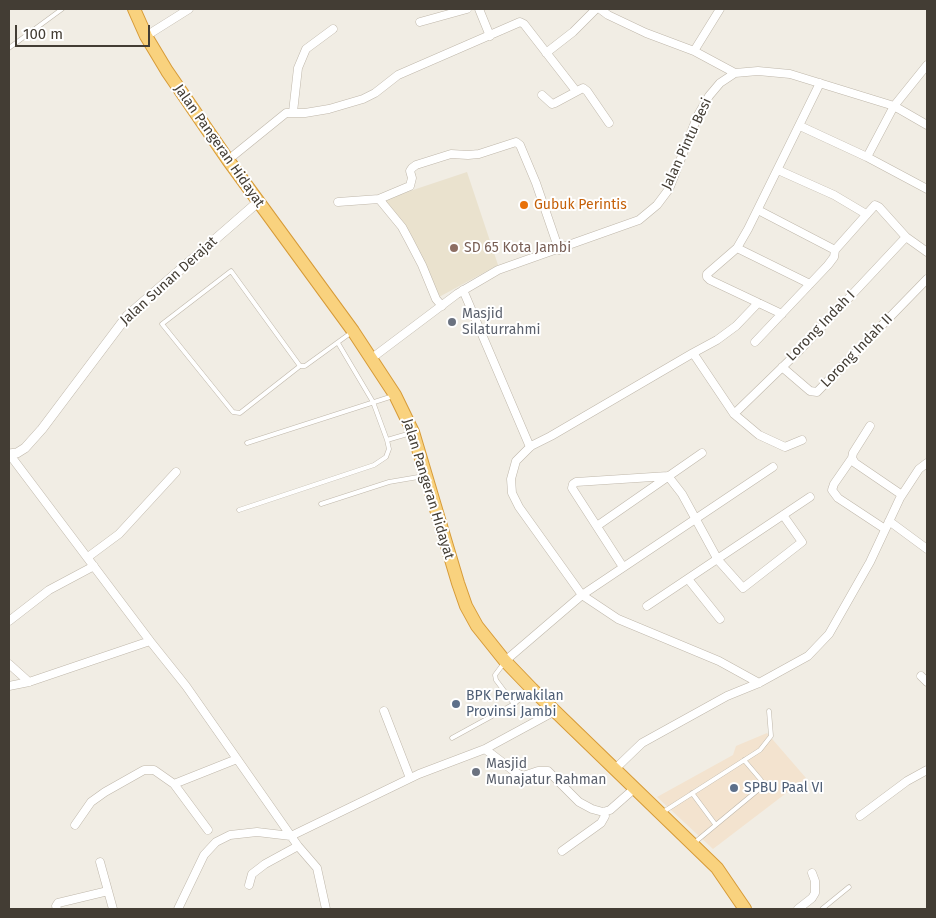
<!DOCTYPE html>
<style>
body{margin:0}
#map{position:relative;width:936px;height:918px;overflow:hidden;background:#f1ede4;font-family:"Fira Sans",sans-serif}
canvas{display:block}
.frame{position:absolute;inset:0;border:10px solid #433d34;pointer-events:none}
.scale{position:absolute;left:15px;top:25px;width:135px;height:22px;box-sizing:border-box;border:2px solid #433d34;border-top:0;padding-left:6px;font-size:15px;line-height:18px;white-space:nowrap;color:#433d34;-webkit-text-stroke:4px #fff;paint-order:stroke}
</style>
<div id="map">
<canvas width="936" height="918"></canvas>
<div class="frame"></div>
<div class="scale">100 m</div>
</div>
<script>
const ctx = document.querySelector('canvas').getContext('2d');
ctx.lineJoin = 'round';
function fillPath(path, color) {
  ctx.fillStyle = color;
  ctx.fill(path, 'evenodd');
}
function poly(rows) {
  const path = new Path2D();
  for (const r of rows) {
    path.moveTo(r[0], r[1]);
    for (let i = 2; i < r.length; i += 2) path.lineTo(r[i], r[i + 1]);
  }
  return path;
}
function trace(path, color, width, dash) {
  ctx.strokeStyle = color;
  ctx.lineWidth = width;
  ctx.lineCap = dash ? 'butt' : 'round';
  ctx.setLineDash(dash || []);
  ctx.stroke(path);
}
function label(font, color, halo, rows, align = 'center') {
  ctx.font = font + ' "Fira Sans",sans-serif';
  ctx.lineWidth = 4;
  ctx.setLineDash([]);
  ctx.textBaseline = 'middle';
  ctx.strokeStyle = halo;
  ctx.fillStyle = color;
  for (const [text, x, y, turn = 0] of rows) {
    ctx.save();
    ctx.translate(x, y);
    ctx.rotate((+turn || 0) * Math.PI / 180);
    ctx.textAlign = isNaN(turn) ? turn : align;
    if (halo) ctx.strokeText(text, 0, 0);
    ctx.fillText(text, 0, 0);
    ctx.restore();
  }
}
const commercial = poly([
 [767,733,806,778,713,849,657,797,733,755,736,746]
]);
const education = poly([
 [467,172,498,265,439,297,383,200]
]);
const service = poly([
 [9,48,62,9],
 [300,366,231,271,162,324,233,412,240,413,300,366,305,366,352,332],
 [387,440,411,433],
 [247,443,393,396],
 [321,504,389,482,424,476],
 [239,510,374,465,386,457,389,449,387,440,373,402,338,343],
 [504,663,495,675,496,680,514,704],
 [452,738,514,704,530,690],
 [692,793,715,824],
 [663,812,760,750,771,736,769,711],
 [694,843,758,790,761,780,744,760],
 [822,909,849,887]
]);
const minor = poly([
 [479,9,490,36],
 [600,9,608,15,646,33,694,51,735,73],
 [420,22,467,9],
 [146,36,189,9],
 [694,51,720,9],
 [546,53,573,32,596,9],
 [542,95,552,104,555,103,583,88,587,91,609,123],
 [293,112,298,68,306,49,333,29],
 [800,126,867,157,927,189],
 [867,157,894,106,927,125],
 [228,160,286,113,305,113,329,109,363,99,375,93,398,75,520,22,524,24,576,91],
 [778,170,834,195,866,214],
 [379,199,402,227,409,240,422,265,436,299,442,306],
 [338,202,379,199,410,186,412,178,410,171,412,168,416,165,451,154,468,155,479,154,516,142,520,145,536,183,559,250],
 [758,210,835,250],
 [737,248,810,284],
 [463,290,530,447],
 [758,303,736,326,717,340,693,353,551,436,531,446,516,461,511,479,512,493,519,507,582,595,618,619,719,661,759,683],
 [782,314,710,280,707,277,707,274,737,248,748,229,820,83],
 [755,342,828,265,834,257,835,250,875,205,879,207,906,237,927,252],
 [693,353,734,414,759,435,785,447,802,440],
 [372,358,457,294,498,270,639,220,657,205,669,189,698,115,709,96,720,83,735,73,758,71,790,74,894,106,927,65],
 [782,367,810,391,817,392,927,279],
 [734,414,800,350,906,237],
 [870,426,853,453,852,458,855,463,902,495],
 [10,455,150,641,186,686,298,846,317,868,326,909],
 [852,458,834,484,832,490,838,498,885,529],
 [668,476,682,494,718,560,743,588,802,542,783,515],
 [889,521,927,549],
 [597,526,702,453],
 [88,557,119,534,176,472],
 [623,567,572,488,573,484,576,482,668,476],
 [688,579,720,619],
 [647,606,810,497],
 [9,621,49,590,94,566],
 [505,661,582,595,773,467],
 [9,664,29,682],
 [921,676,927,682],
 [9,686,29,682,150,641],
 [384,711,410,778],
 [485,749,515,772,523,776,538,771,548,771,579,802,592,809,603,812,610,810,635,788],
 [615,769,642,743,727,696,759,683,808,656,829,634,870,562,900,498,919,469,927,463],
 [174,784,208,830],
 [860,816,907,781,927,770],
 [75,825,91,802,105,792,144,770,154,770,174,784,237,759],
 [562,851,601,823,605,816,603,812],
 [100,862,113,909],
 [249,885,252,874,265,864,298,846],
 [57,909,56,906,58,903,108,891],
 [178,909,204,855,216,842,230,835,257,832,291,836,419,774,485,749,555,711],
 [798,909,812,898,815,893,815,881,812,873]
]);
const tertiary = poly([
 [9,454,17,453,25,448,42,429,127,316,258,202]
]);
const trunk = poly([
 [134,9,146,36,167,71,228,160,353,331,395,395,413,432,458,583,466,606,477,626,505,661,532,689,717,868,745,909]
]);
const markers = [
 [524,205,5,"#e8710a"],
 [454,248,5,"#8d6e63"],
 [452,322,5,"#6b7280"],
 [456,704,5,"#5c6f8a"],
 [476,772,5,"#6b7280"],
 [734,788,5,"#5c6f8a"]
];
const streetNames = [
 ["Jalan Pintu Besi",687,144,-65],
 ["Jalan Pangeran Hidayat",219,146,55],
 ["Jalan Sunan Derajat",169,281,-42],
 ["Lorong Indah I",821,326,-46],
 ["Lorong Indah II",857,351,-46],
 ["Jalan Pangeran Hidayat",428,489,73]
];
const foodNames = [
 ["Gubuk Perintis",534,205]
];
const educationNames = [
 ["SD 65 Kota Jambi",464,248]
];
const worshipNames = [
 ["Masjid",462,314],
 ["Silaturrahmi",462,330],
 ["Masjid",486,764],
 ["Munajatur Rahman",486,780]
];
const serviceNames = [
 ["BPK Perwakilan",466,696],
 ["Provinsi Jambi",466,712],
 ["SPBU Paal VI",744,788]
];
fillPath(commercial, '#f3e3cf');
fillPath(education, '#eae2ce');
trace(service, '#bfb7aa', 5);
trace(minor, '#bfb7aa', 9);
trace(tertiary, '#bfb7aa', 10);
trace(trunk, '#d79b38', 14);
trace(service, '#fff', 4);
trace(minor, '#fff', 8);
trace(tertiary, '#fff', 9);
trace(trunk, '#f9d27e', 12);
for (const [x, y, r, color] of markers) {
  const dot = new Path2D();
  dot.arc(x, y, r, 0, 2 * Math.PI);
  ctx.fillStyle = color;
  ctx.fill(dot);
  trace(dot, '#fff', 2);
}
label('14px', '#433d34', '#fff', streetNames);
label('14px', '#c56008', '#fff', foodNames, 'left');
label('14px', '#785e54', '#fff', educationNames, 'left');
label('14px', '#5b616d', '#fff', worshipNames, 'left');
label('14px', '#4e5e75', '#fff', serviceNames, 'left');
</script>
